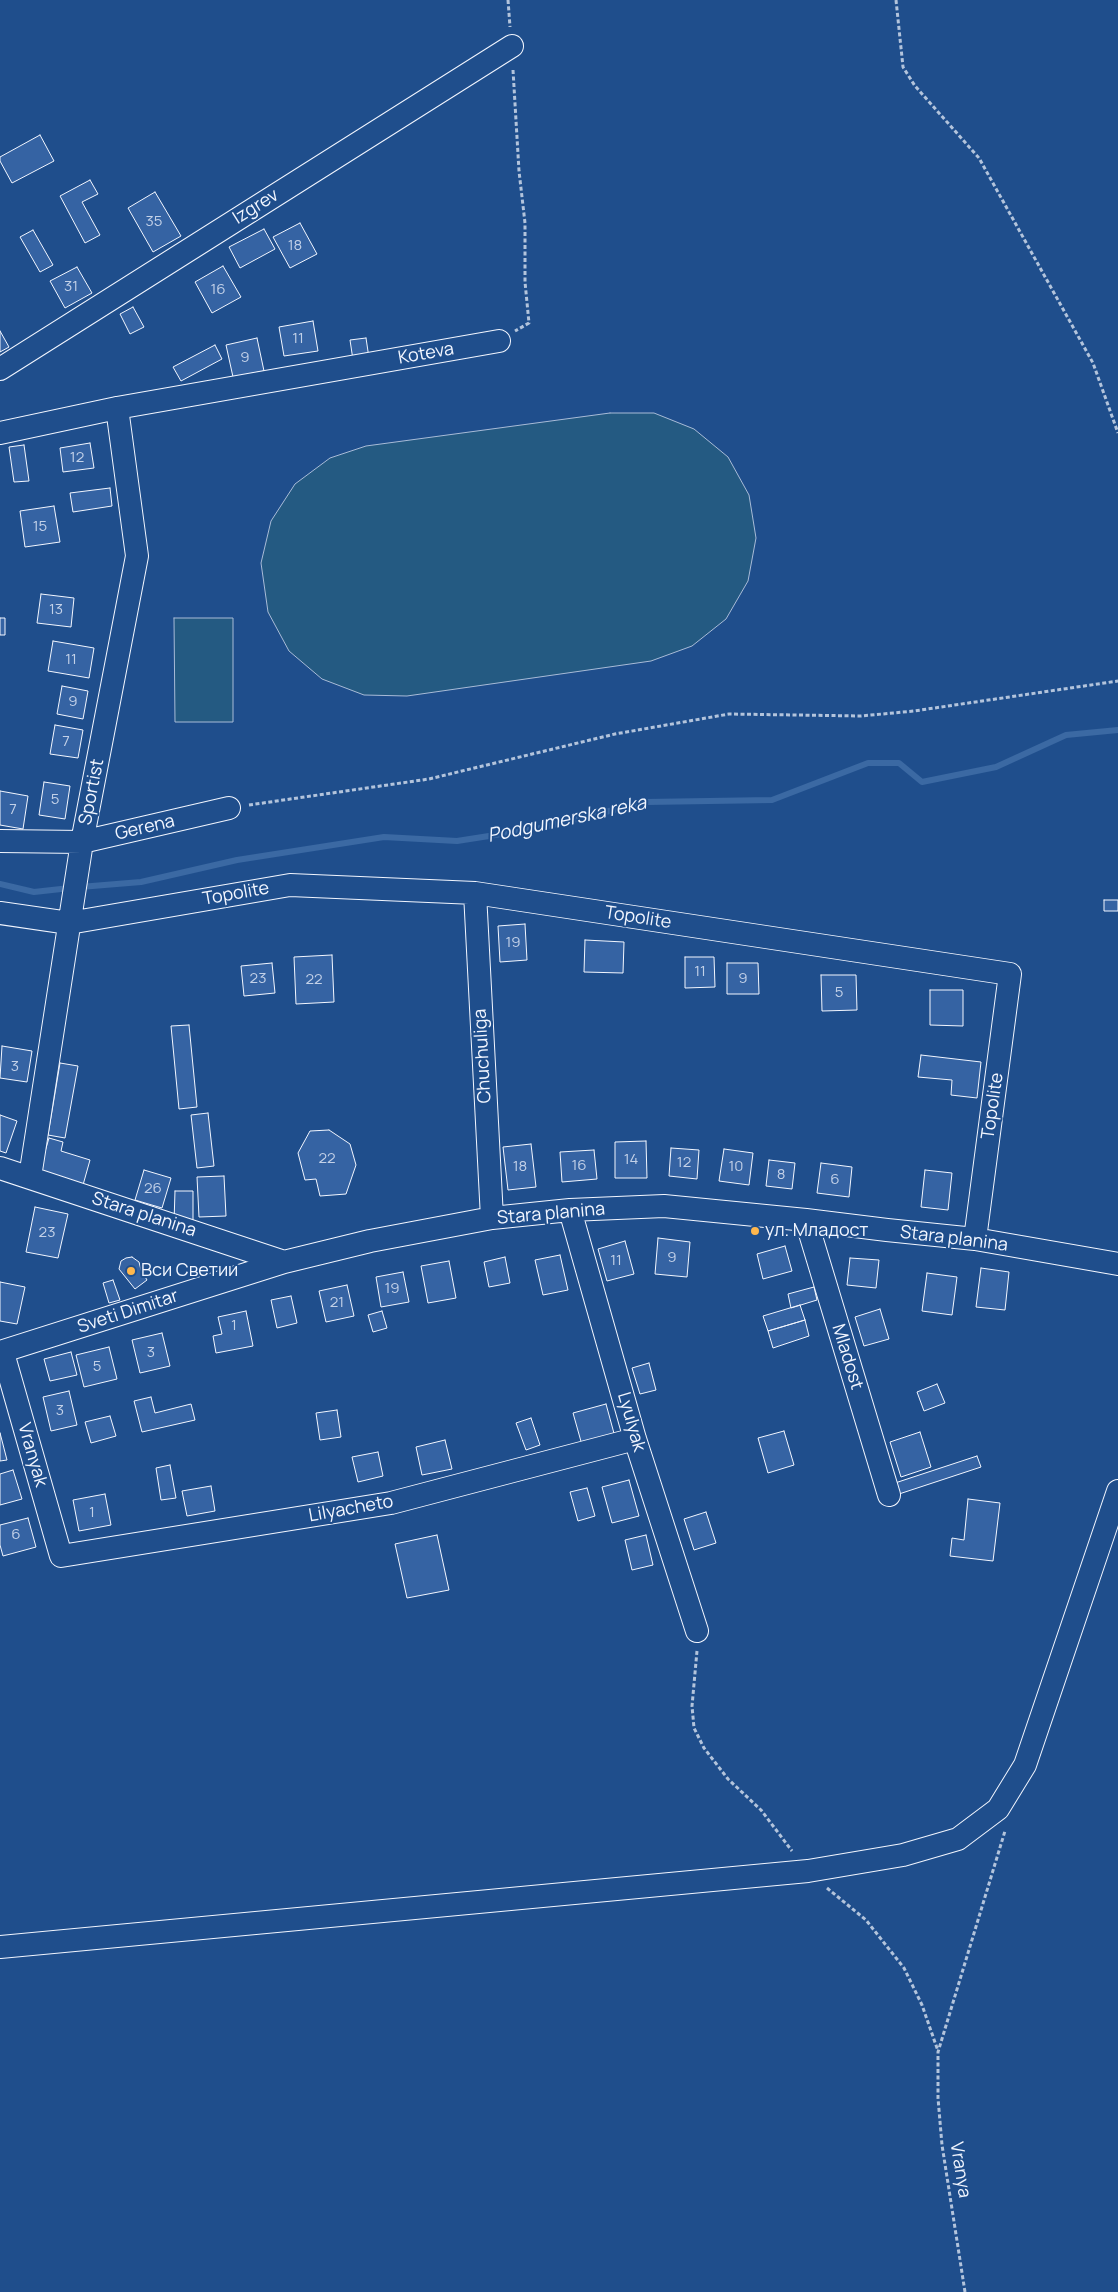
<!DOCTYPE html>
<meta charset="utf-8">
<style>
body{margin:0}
canvas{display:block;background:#1f4e8c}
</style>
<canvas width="1118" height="2292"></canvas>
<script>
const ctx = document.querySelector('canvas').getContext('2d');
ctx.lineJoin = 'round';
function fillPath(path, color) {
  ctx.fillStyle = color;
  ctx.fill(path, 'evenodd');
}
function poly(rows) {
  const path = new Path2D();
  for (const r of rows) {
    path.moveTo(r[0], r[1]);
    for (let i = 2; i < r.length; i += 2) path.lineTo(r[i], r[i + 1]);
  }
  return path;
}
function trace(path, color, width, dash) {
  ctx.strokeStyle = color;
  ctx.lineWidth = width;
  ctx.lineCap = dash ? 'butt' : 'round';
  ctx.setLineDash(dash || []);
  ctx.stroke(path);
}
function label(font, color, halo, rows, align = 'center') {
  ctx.font = font + ' Manrope,sans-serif';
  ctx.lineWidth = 4;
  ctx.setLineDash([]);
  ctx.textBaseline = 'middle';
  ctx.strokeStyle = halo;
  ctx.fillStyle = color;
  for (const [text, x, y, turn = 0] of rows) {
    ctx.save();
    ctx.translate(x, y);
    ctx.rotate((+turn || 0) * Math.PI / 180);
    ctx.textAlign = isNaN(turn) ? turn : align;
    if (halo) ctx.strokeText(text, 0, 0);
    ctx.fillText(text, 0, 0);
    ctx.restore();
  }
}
const green = poly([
 [610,413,654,413,694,429,728,457,749,495,756,538,748,581,726,619,692,646,651,661,407,696,364,695,322,679,289,651,268,612,261,563,271,521,295,484,330,458,366,446,610,413],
 [174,618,233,618,233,722,175,722,174,618]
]);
const stream = poly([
 [0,884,34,892,70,888],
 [80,887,141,882,237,860,384,837,457,841,540,828,646,802,772,800,868,763,899,763,922,782,996,767,1066,735,1118,730]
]);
const building = poly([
 [40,135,54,161,12,183,0,161,0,157,40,135],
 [90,180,98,194,82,202,100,235,85,243,60,196,90,180],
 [155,192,181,236,153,252,128,208,155,192],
 [300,223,317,254,290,268,273,237,300,223],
 [264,229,275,249,240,268,229,247,264,229],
 [33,230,53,265,40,272,20,237,33,230],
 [223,266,241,297,212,313,195,282,223,266],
 [77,267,92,293,65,308,50,281,77,267],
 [133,307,144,327,130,334,120,314,133,307],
 [313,321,318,351,284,356,279,327,313,321],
 [0,331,9,347,0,352,0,331],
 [257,338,264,371,233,377,226,345,257,338],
 [366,338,369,358,353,360,350,340,366,338],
 [215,345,222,359,181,381,173,367,215,345],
 [90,443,94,468,63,472,60,448,90,443],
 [24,445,29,481,14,482,9,447,24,445],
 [110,488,112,506,73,512,70,493,110,488],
 [54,506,60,542,25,547,20,511,54,506],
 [41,594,74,598,71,627,37,623,41,594],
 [0,618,5,618,5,635,0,635,0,618],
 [53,641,94,648,89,678,48,671,53,641],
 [62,686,88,691,83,719,57,714,62,686],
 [55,725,83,730,78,758,50,754,55,725],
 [44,782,70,786,65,819,39,815,44,782],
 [0,791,28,796,23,829,0,825,0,791],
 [1104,900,1118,900,1118,911,1104,911,1104,900],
 [525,924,527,960,500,962,498,926,525,924],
 [585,940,624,942,623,973,584,972,585,940],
 [332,955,334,1002,296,1004,294,957,332,955],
 [685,957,714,957,715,987,685,988,685,957],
 [272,963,275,993,244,996,241,966,272,963],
 [727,963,758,963,759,994,727,994,727,963],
 [821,975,856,975,857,1010,822,1011,821,975],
 [930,990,963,990,963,1026,930,1025,930,990],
 [189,1025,197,1107,179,1109,171,1026,189,1025],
 [2,1046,32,1051,27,1082,0,1078,2,1046],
 [921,1055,981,1062,977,1098,951,1095,952,1080,918,1077,921,1055],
 [60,1063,78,1066,65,1138,48,1135,60,1063],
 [208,1113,214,1166,197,1168,191,1115,208,1113],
 [0,1115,17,1121,6,1153,0,1151,0,1115],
 [329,1130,350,1144,356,1165,346,1194,320,1196,316,1179,305,1180,298,1153,310,1131,329,1130],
 [49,1138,63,1142,61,1151,90,1160,83,1185,39,1172,49,1138],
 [646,1141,647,1178,615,1178,615,1142,646,1141],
 [531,1144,536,1187,508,1190,503,1147,531,1144],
 [671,1148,699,1150,697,1179,669,1176,671,1148],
 [724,1149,753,1153,749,1185,719,1181,724,1149],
 [594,1150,597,1179,562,1182,560,1152,594,1150],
 [769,1160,795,1163,792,1189,766,1186,769,1160],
 [821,1163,852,1167,849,1197,817,1193,821,1163],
 [144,1170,171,1178,162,1208,135,1200,144,1170],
 [925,1170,952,1173,948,1210,921,1207,925,1170],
 [224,1176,226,1216,199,1217,197,1177,224,1176],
 [175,1191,193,1191,193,1223,174,1223,175,1191],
 [35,1207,68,1214,58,1258,26,1252,35,1207],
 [658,1238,690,1242,687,1277,655,1274,658,1238],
 [625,1241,634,1274,607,1281,598,1249,625,1241],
 [785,1246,792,1271,763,1279,757,1254,785,1246],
 [560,1255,568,1290,543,1295,535,1260,560,1255],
 [132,1257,139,1262,141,1270,147,1280,135,1289,119,1269,121,1261,126,1258,132,1257],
 [505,1257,510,1283,489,1287,484,1262,505,1257],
 [850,1258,879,1260,876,1288,847,1285,850,1258],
 [449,1261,456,1298,428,1303,421,1266,449,1261],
 [981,1268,1009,1272,1005,1310,976,1307,981,1268],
 [403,1272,409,1302,381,1307,376,1277,403,1272],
 [927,1273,957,1277,952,1315,922,1311,927,1273],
 [113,1280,120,1300,109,1303,103,1283,113,1280],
 [0,1282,25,1287,17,1324,0,1321,0,1282],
 [347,1285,354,1316,326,1322,319,1291,347,1285],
 [814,1287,817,1300,791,1308,788,1294,814,1287],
 [291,1296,297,1323,277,1328,271,1300,291,1296],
 [800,1305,805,1320,768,1331,763,1316,800,1305],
 [880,1309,889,1339,864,1346,855,1317,880,1309],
 [246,1311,253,1346,216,1353,213,1336,222,1334,218,1317,246,1311],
 [382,1311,387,1328,373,1332,368,1315,382,1311],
 [805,1320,809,1336,773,1348,768,1331,805,1320],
 [162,1333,170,1366,140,1373,132,1340,162,1333],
 [109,1347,117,1379,84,1387,76,1355,109,1347],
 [71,1352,77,1375,50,1381,44,1359,71,1352],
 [649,1363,656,1390,640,1394,632,1368,649,1363],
 [937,1384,945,1403,924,1411,917,1392,937,1384],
 [69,1391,77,1425,51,1431,43,1397,69,1391],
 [151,1397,155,1413,191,1404,195,1420,142,1432,134,1401,151,1397],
 [606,1404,615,1437,582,1445,573,1413,606,1404],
 [337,1410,341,1437,320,1440,316,1413,337,1410],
 [110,1416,116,1436,91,1443,85,1422,110,1416],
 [531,1418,540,1445,526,1450,516,1423,531,1418],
 [784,1431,794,1465,768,1473,758,1438,784,1431],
 [920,1432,931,1467,901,1477,890,1442,920,1432],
 [0,1433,7,1460,0,1461,0,1433],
 [445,1440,452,1469,422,1475,416,1447,445,1440],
 [378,1452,383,1476,358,1482,352,1457,378,1452],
 [977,1456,981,1467,896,1495,892,1484,977,1456],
 [170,1465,176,1498,161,1500,156,1468,170,1465],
 [13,1470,22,1499,0,1505,0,1474,13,1470],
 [629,1480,639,1516,612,1523,602,1487,629,1480],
 [211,1486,215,1511,187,1516,182,1491,211,1486],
 [587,1488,595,1516,578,1521,570,1492,587,1488],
 [105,1494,111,1525,79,1531,73,1500,105,1494],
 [968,1499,1000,1503,993,1561,950,1556,952,1538,964,1540,968,1499],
 [706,1512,716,1543,694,1550,684,1519,706,1512],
 [28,1518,36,1547,3,1556,0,1545,0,1525,28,1518],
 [437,1535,449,1590,407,1598,395,1544,437,1535],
 [646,1535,653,1565,632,1570,625,1540,646,1535]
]);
const path = poly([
 [508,0,510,27],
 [896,0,903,67,915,86,979,158,1093,363,1118,433],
 [513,70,519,171,525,223,525,282,529,323,515,331],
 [249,805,429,779,615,734,729,714,861,716,914,711,1118,681],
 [697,1651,692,1706,694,1728,704,1748,728,1779,761,1810,792,1851],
 [827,1888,866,1920,904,1968,922,2005,938,2051],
 [965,2292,942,2145,938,2098,938,2052,1005,1831]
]);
const minor = poly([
 [0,369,512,46],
 [0,433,117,408,499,341],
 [0,841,82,842,229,808],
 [475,893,492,1218],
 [0,913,69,923,290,885,475,893,1010,974,975,1239],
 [0,1168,284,1262],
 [30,1177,82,842,137,556,117,408],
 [570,1210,635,1439,697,1631],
 [806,1220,889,1495],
 [0,1352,284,1262,370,1241,492,1218,570,1210,664,1206,806,1220,887,1230,975,1239,1118,1264],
 [3,1353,61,1556,391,1503,635,1439],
 [0,1947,808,1871,903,1855,958,1839,998,1809,1025,1765,1118,1491]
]);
const markers = [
 [755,1231,5,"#ffb74d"],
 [131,1271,5,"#ffb74d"]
];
const numberNames = [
 ["35",154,222],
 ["18",295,246],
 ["31",71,287],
 ["16",218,290],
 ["11",298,339],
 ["9",245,358],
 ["12",77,458],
 ["15",40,527],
 ["13",56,610],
 ["11",71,660],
 ["9",73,702],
 ["7",66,742],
 ["5",55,800],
 ["7",13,810],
 ["19",513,943],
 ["11",700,972],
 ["23",258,979],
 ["9",743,979],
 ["22",314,980],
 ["5",839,993],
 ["3",15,1067],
 ["22",327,1159],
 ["14",631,1160],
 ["12",684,1163],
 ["16",579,1166],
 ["18",520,1167],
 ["10",736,1167],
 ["8",781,1175],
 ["6",835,1180],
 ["26",153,1189],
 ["23",47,1233],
 ["9",672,1258],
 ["11",616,1261],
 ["19",392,1289],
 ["21",337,1303],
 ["1",234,1326],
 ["3",151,1353],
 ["5",97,1367],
 ["3",60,1411],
 ["1",92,1513],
 ["6",16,1535]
];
const streetNames = [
 ["Izgrev",256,207,-32],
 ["Koteva",426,354,-10],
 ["Sportist",92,792,-79],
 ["Gerena",145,828,-13],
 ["Topolite",236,894,-10],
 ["Topolite",638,918,9],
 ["Chuchuliga",483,1056,-93],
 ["Topolite",993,1106,-82],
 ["Stara planina",551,1214,-5],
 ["Stara planina",144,1215,18],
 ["Stara planina",954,1239,7],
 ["Sveti Dimitar",128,1312,-18],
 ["Mladost",847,1357,73],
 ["Lyulyak",631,1422,74],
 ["Vranyak",32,1455,74],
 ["Lilyacheto",351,1509,-10],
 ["Vranya",960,2170,81]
];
const poiNames = [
 ["ул. Младост",765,1231],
 ["Вси Светии",141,1271]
];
const waterNames = [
 ["Podgumerska reka",567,820,-12]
];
fillPath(green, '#245a82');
trace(green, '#a8bbd7', 1);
trace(stream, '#3b69a3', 6);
fillPath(building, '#3563a3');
trace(building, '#f2f6ff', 1);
trace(minor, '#f2f6ff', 24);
trace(path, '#b3c4dc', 3, [4, 2.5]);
trace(minor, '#1f4e8c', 22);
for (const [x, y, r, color] of markers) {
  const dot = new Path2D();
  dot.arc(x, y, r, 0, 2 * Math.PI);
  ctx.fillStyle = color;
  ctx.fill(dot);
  trace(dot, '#1f4e8c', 2);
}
label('15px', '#c3d1e8', null, numberNames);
label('18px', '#f2f6ff', '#1f4e8c', streetNames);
label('18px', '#f2f6ff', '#1f4e8c', poiNames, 'left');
label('italic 19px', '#f2f6ff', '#1f4e8c', waterNames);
</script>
